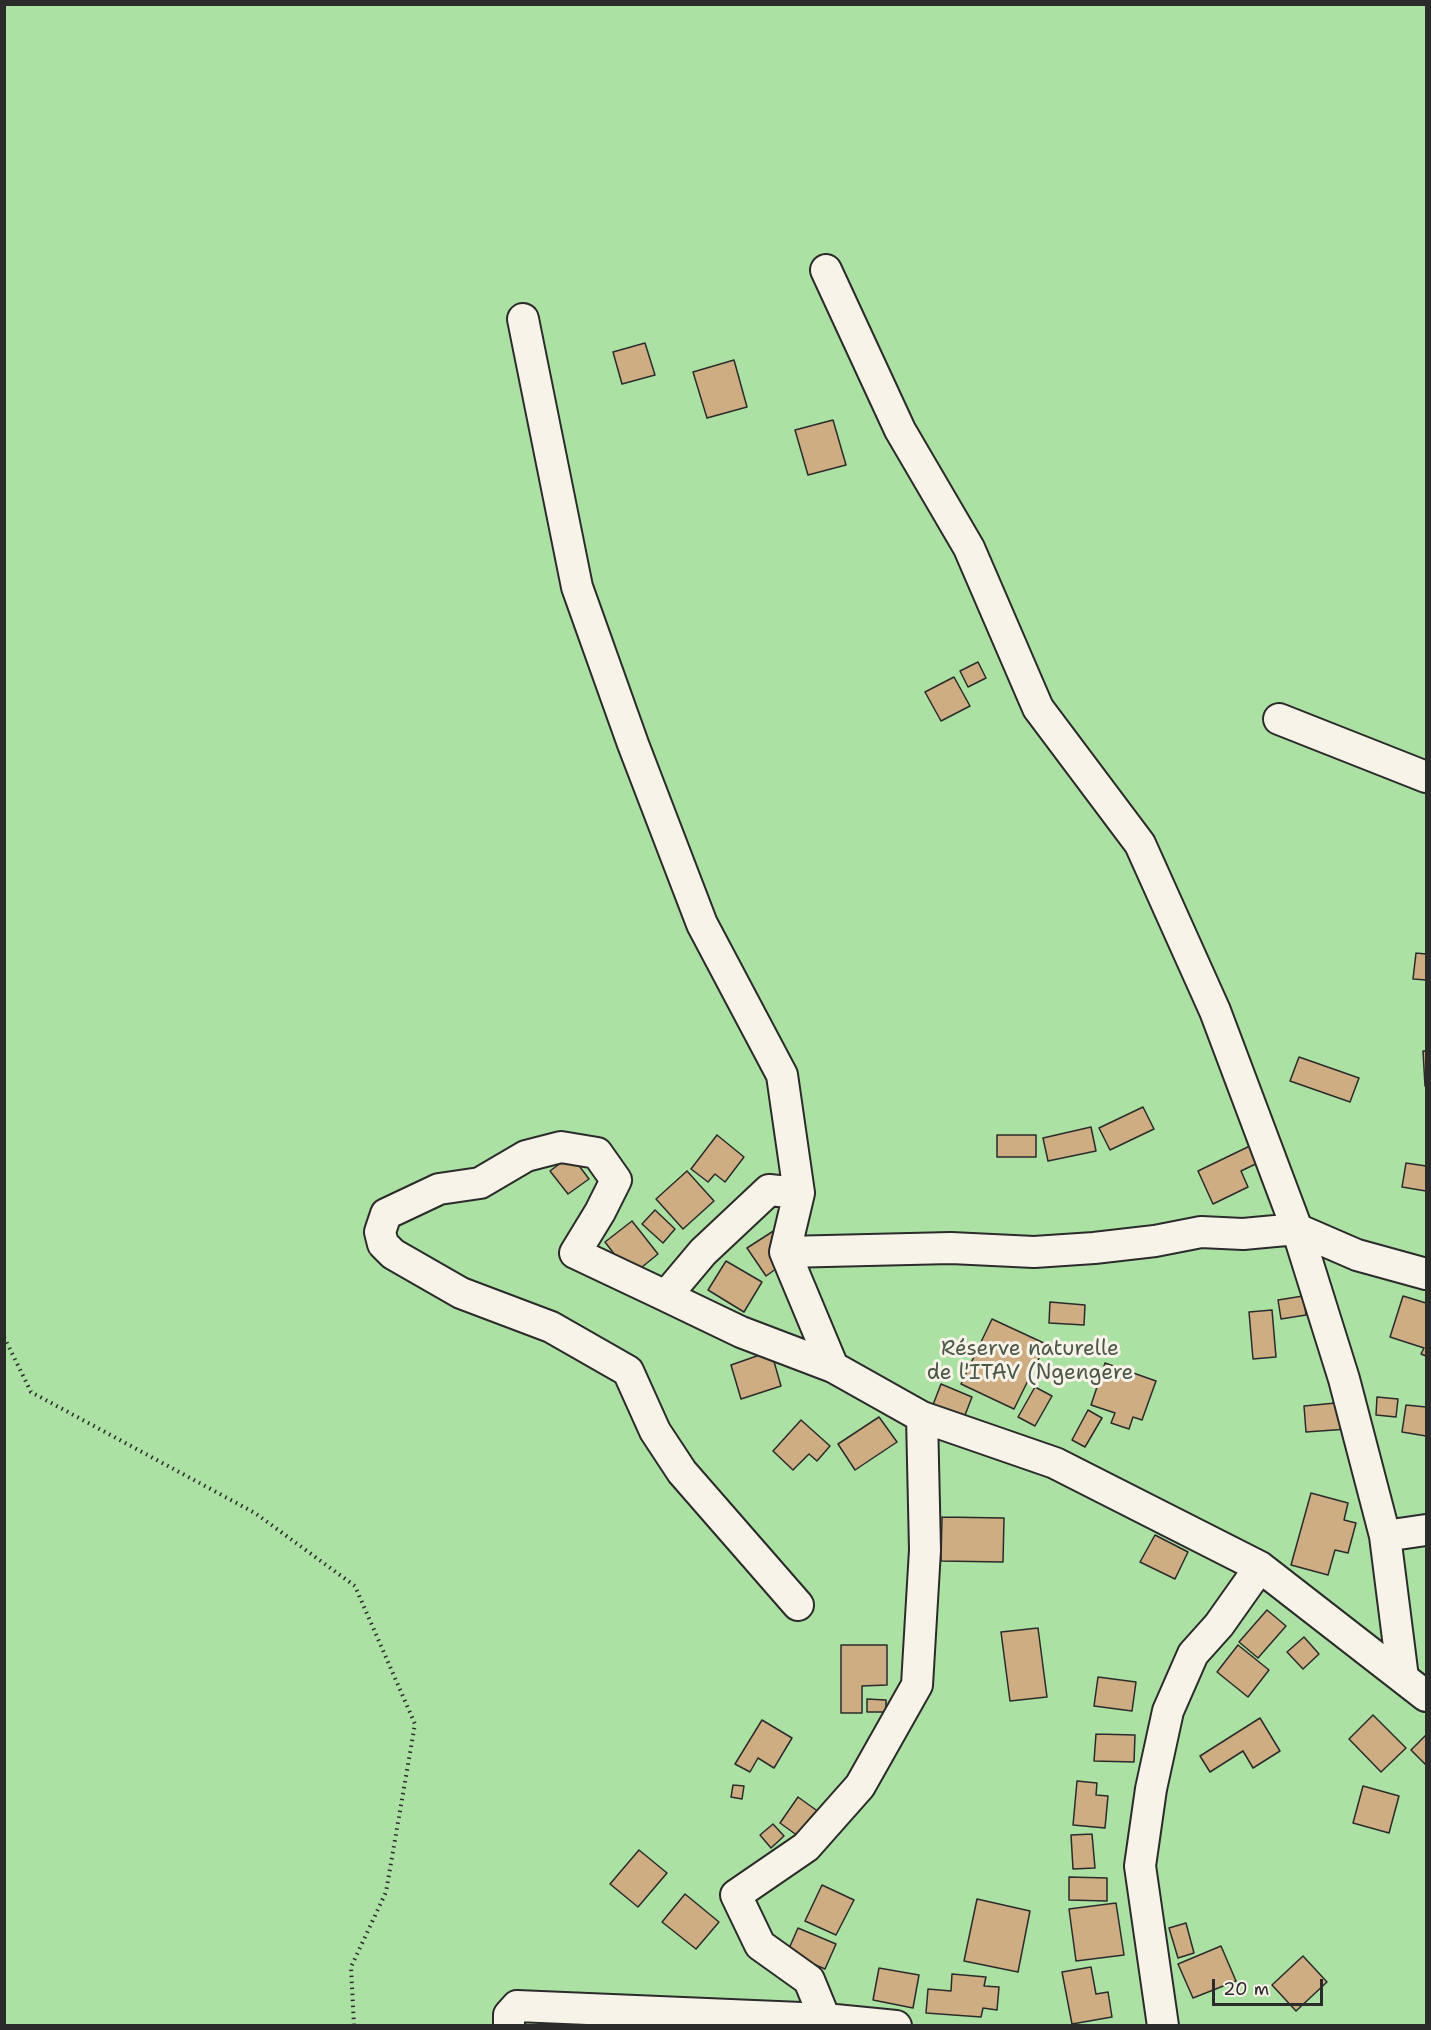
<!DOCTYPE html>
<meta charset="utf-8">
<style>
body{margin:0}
#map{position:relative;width:1431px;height:2030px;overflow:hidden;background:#f7f3e8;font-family:"Shantell Sans",sans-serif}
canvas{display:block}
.frame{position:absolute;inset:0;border:6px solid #2b2b2b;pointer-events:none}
.scale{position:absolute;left:1212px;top:1979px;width:111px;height:27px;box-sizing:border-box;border:3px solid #2b2b2b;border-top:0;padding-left:8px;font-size:18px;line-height:21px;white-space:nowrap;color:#2b2b2b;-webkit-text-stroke:4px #f7f3e8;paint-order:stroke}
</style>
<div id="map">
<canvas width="1431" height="2030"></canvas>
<div class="frame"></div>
<div class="scale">20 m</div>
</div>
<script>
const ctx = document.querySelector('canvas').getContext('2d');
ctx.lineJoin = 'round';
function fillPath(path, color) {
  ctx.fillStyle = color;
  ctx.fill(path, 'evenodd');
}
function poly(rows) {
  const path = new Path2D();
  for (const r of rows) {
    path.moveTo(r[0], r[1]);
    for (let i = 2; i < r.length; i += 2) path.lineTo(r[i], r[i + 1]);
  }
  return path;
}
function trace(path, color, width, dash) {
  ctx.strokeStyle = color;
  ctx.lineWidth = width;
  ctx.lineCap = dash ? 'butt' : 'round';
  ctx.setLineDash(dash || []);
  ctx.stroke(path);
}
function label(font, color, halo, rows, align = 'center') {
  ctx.font = font + ' "Shantell Sans",sans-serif';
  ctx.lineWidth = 6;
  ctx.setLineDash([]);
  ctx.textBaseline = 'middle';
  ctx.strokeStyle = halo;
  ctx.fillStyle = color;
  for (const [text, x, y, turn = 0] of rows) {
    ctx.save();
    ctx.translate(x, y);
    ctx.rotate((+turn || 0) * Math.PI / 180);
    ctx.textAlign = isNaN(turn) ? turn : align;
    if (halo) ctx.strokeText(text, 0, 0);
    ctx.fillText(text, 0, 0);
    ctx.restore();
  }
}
const green = poly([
 [5,5,1426,5,1426,2025,5,2026]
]);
const building = poly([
 [645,343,655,375,622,384,613,352,645,343],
 [734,360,747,407,707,418,693,372,734,360],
 [833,420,846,465,808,475,795,430,833,420],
 [978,662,986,678,968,687,960,671,978,662],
 [954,677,970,706,941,721,925,692,954,677],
 [1416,953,1426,954,1426,980,1413,979,1416,953],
 [1423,1051,1426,1051,1426,1086,1425,1086,1423,1051],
 [1299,1057,1359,1078,1350,1102,1290,1081,1299,1057],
 [1143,1107,1154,1129,1110,1150,1099,1128,1143,1107],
 [1091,1127,1096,1151,1048,1161,1043,1138,1091,1127],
 [717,1135,744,1157,725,1182,715,1174,708,1182,691,1169,717,1135],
 [997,1135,1036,1135,1036,1157,997,1157,997,1135],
 [1256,1143,1264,1160,1241,1171,1248,1187,1213,1204,1198,1171,1256,1143],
 [571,1155,589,1179,568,1194,550,1171,571,1155],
 [1406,1163,1426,1166,1426,1191,1402,1187,1406,1163],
 [687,1171,714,1201,683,1229,656,1199,687,1171],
 [655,1210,675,1229,663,1243,642,1224,655,1210],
 [632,1221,658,1254,631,1276,605,1242,632,1221],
 [775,1230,793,1257,766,1276,747,1248,775,1230],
 [726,1261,762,1282,744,1312,708,1290,726,1261],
 [1303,1296,1306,1315,1281,1319,1278,1300,1303,1296],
 [1403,1296,1426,1303,1426,1356,1421,1354,1424,1348,1390,1337,1403,1296],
 [1050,1302,1085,1305,1084,1325,1049,1323,1050,1302],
 [1272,1310,1276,1357,1253,1359,1249,1312,1272,1310],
 [992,1319,1046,1344,1014,1409,961,1384,992,1319],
 [771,1351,781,1386,741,1399,731,1365,771,1351],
 [1105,1363,1156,1381,1142,1420,1133,1417,1129,1429,1111,1423,1115,1413,1091,1405,1105,1363],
 [941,1384,972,1397,962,1423,931,1410,941,1384],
 [1035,1387,1052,1396,1035,1426,1018,1417,1035,1387],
 [1377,1397,1398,1399,1396,1417,1376,1415,1377,1397],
 [1346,1402,1348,1429,1306,1432,1304,1406,1346,1402],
 [1406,1405,1426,1407,1426,1436,1402,1432,1406,1405],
 [1088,1410,1102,1418,1085,1447,1072,1440,1088,1410],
 [879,1417,897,1442,855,1470,838,1444,879,1417],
 [801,1420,830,1446,817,1461,809,1454,793,1470,773,1451,801,1420],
 [1311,1493,1348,1503,1344,1520,1356,1523,1348,1553,1335,1550,1328,1575,1291,1565,1311,1493],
 [942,1517,1004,1518,1003,1562,941,1561,942,1517],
 [1155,1535,1188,1552,1175,1579,1140,1562,1155,1535],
 [1267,1610,1286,1626,1258,1658,1239,1642,1267,1610],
 [1038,1628,1047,1697,1010,1701,1001,1632,1038,1628],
 [1304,1637,1319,1654,1303,1669,1287,1652,1304,1637],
 [841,1645,887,1645,887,1685,862,1686,862,1713,841,1713,841,1645],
 [1238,1645,1269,1670,1248,1697,1217,1672,1238,1645],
 [1098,1677,1136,1682,1132,1711,1094,1706,1098,1677],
 [867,1699,886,1700,886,1712,867,1712,867,1699],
 [1373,1715,1406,1748,1381,1772,1349,1739,1373,1715],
 [1260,1718,1280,1751,1253,1768,1243,1751,1210,1772,1200,1756,1260,1718],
 [762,1720,792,1738,774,1768,758,1758,750,1772,735,1764,762,1720],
 [1096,1734,1135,1735,1134,1762,1094,1761,1096,1734],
 [1426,1735,1426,1765,1411,1750,1426,1735],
 [1077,1781,1097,1783,1096,1795,1108,1796,1105,1828,1073,1825,1077,1781],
 [733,1785,744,1786,742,1799,731,1797,733,1785],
 [1363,1786,1399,1796,1389,1833,1353,1823,1363,1786],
 [798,1797,823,1815,805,1841,780,1823,798,1797],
 [773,1824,784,1836,771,1848,760,1835,773,1824],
 [1092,1834,1095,1868,1073,1869,1071,1835,1092,1834],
 [639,1850,667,1873,638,1907,610,1884,639,1850],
 [1069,1877,1107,1878,1107,1901,1069,1900,1069,1877],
 [822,1885,854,1900,836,1935,805,1921,822,1885],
 [685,1894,719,1922,696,1949,662,1922,685,1894],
 [977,1899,1030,1911,1018,1972,964,1961,977,1899],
 [1116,1903,1124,1955,1076,1961,1069,1909,1116,1903],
 [1186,1923,1194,1953,1178,1958,1169,1928,1186,1923],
 [798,1928,836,1944,825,1969,787,1953,798,1928],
 [1221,1946,1236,1981,1193,1998,1178,1964,1221,1946],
 [1303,1956,1327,1982,1296,2011,1272,1985,1303,1956],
 [1091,1967,1096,1994,1108,1992,1112,2017,1072,2024,1062,1972,1091,1967],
 [879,1968,919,1975,913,2008,873,2000,879,1968],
 [952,1974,986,1977,984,1986,999,1987,997,2010,983,2008,981,2017,926,2013,928,1989,951,1991,952,1974]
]);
const path = poly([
 [4,1337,31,1392,255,1513,355,1586,415,1724,386,1892,351,1967,354,2026]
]);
const minor = poly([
 [826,270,900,430,969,548,1038,708,1140,844,1215,1011,1297,1229,1344,1379,1385,1536],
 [523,319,577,587,633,744,702,924,782,1075,799,1193,785,1252,833,1367,922,1417,1055,1463,1260,1567,1426,1696],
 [1279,719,1426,777],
 [785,1252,951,1248,1034,1252,1094,1248,1155,1241,1201,1232,1243,1234,1297,1229,1357,1255,1426,1274],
 [666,1296,741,1332,833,1367],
 [798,1605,682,1472,655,1431,628,1371,551,1327,461,1293,393,1254,383,1244,380,1232,386,1214,439,1189,480,1183,526,1156,561,1147,597,1153,616,1180,600,1212,575,1253,666,1296,703,1252,769,1190,799,1193],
 [1403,1678,1385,1536,1426,1530],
 [509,2026,509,2015,517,2006,825,2019,896,2026],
 [823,2026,825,2019,809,1980,760,1945,736,1895,806,1847,860,1786,917,1685,925,1550,922,1417],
 [1163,2026,1140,1866,1151,1789,1168,1711,1193,1654,1219,1625,1260,1567]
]);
const parkNames = [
 ["Réserve naturelle",1030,1350],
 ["de l'ITAV (Ngengere",1030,1374]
];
fillPath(green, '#ace1a4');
fillPath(building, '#cdad81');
trace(building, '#2b2b2b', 1.5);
trace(minor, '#2b2b2b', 34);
trace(path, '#2b2b2b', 4, [1.5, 4.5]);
trace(minor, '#f7f3e8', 30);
label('21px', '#4b5849', '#f7f3e8', parkNames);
</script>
